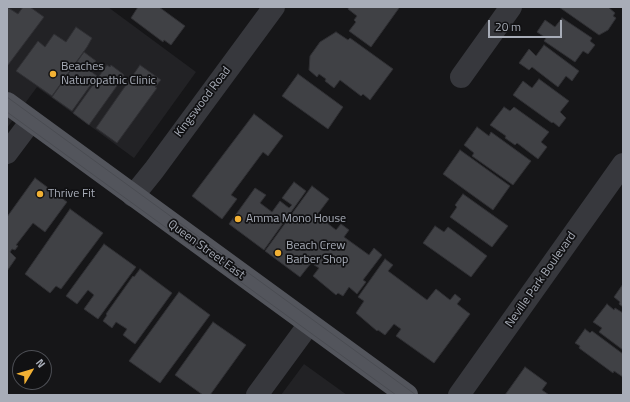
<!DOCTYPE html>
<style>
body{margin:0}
#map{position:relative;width:630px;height:402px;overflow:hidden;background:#161618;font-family:"Titillium Web",sans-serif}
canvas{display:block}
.frame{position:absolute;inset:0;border:8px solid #a8adb8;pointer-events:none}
.north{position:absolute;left:12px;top:350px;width:40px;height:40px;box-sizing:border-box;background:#111113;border:1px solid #4d4f55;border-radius:50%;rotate:52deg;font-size:11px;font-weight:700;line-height:16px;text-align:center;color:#a8adb8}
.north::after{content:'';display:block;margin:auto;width:14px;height:18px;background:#f2b134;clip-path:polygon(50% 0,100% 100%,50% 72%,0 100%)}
.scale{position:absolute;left:488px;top:20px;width:74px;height:18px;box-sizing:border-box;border:2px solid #a8adb8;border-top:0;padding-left:5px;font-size:12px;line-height:14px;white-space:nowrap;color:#a8adb8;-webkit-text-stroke:3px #111113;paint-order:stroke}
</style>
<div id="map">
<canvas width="630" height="402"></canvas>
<div class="frame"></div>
<div class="north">N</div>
<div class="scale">20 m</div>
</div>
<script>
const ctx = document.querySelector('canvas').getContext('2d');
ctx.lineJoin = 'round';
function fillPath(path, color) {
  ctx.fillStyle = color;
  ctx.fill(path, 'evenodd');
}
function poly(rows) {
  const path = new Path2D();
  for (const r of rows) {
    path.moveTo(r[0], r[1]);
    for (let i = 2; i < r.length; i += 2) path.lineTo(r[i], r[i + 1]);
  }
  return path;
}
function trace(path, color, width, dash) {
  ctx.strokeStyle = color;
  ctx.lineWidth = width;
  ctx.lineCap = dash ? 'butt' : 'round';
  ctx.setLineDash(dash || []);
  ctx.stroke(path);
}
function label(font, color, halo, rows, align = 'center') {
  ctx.font = font + ' "Titillium Web",sans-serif';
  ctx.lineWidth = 3.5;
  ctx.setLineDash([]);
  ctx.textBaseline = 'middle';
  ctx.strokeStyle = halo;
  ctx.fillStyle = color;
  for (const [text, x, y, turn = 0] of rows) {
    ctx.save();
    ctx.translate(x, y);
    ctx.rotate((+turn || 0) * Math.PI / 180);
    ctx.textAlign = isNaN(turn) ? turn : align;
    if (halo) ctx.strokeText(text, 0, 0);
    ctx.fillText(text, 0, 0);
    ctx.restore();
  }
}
const built = poly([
 [7,7,108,7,196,72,134,158,37,87,7,128],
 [304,364,347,395,281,395]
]);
const building = poly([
 [7,7,18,14,23,7,30,7,44,17,8,65,7,64,7,7],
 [138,7,159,7,185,26,171,45,164,40,163,42,131,18,138,7],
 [349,7,398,7,399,8,371,47,349,31,356,22,354,20,357,16,348,9,349,7],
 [559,7,608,7,615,13,613,16,616,18,608,30,599,35,559,7],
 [562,18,592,38,590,41,595,45,588,54,583,51,575,62,544,41,546,38,537,32,545,20,555,27,562,18],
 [76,27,92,38,87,47,52,96,16,71,38,41,45,47,54,34,66,42,76,27],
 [336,32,348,40,350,38,393,69,370,100,363,94,361,96,340,80,334,88,325,81,326,79,319,74,317,77,309,70,310,56,320,42,336,32],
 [544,45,579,71,572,81,566,76,558,87,532,67,529,70,519,63,529,49,536,56,544,45],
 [84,52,96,61,89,70,97,76,72,111,52,97,84,52],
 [107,65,110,67,111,65,123,74,124,76,89,125,73,113,107,65],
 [140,65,161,80,155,87,157,88,117,143,96,128,140,65],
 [298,74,343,107,328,129,282,96,298,74],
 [539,79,569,101,560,112,566,118,559,127,553,122,552,123,513,95,523,81,532,88,539,79],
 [504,107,510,111,514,107,549,132,541,142,547,147,538,159,517,143,515,145,505,138,506,136,490,125,504,107],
 [254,114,283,136,268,156,263,152,231,195,237,199,222,219,192,196,254,114],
 [477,127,489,136,491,132,531,161,513,185,472,156,474,153,464,145,477,127],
 [460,150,510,186,493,210,443,174,460,150],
 [35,178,67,202,45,232,33,223,16,245,18,246,15,250,12,249,10,252,16,258,7,271,7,217,35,178],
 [294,182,306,191,264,250,229,224,255,188,266,195,260,203,272,212,280,201,289,208,292,205,282,198,294,182],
 [312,186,329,199,317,215,336,230,341,224,349,230,344,237,369,255,374,248,382,255,363,280,366,282,357,294,349,287,343,296,338,293,336,295,313,276,319,268,311,263,300,277,265,251,312,186],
 [463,194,508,226,492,247,450,217,457,207,455,205,463,194],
 [70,209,103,233,61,289,56,286,50,293,25,274,70,209],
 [435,226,444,232,448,227,487,256,471,277,423,243,435,226],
 [104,244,136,267,98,319,84,309,94,295,88,290,77,304,66,296,104,244],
 [385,259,393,265,388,271,427,300,436,289,450,300,455,294,461,299,457,304,470,314,434,363,396,336,401,329,394,324,385,335,378,330,377,331,356,313,364,301,358,297,385,259],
 [140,269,172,293,135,344,123,335,127,329,116,322,112,328,103,321,107,315,106,314,133,276,134,277,140,269],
 [623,284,623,307,619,304,620,302,614,297,623,284],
 [179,292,210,315,160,383,129,361,179,292],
 [607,304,614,310,615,308,623,313,623,350,599,332,602,328,593,322,607,304],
 [213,322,246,345,210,395,203,395,175,375,213,322],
 [585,329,590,333,592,331,623,354,623,377,614,371,613,373,579,348,580,346,575,343,585,329],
 [525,367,547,383,542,390,549,395,505,395,525,367]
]);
const minor = poly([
 [461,77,511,7],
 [7,153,31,121],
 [133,196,154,170,274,7],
 [257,395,309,324],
 [459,395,623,164]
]);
const major = poly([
 [7,103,407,395]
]);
const tram = poly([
 [7,97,416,395],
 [7,112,396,395]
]);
const markers = [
 [53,74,4,"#f2b134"],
 [40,194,4,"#f2b134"],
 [238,219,4,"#f2b134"],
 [278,253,4,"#f2b134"]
];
const poiNames = [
 ["Beaches",61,67],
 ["Naturopathic Clinic",61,81],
 ["Thrive Fit",48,194],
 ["Amma Mono House",246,219],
 ["Beach Crew",286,246],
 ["Barber Shop",286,260]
];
const streetNames = [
 ["Kingswood Road",203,102,-53],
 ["Queen Street East",206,250,36],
 ["Neville Park Boulevard",541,280,-55]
];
fillPath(built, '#222225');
fillPath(building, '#404145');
trace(building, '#303034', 1);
trace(minor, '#37383d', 22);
trace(major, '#53555c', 22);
trace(tram, '#4a4c52', 1);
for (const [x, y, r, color] of markers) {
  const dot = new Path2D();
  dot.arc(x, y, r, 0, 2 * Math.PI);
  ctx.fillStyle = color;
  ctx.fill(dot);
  trace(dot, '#111113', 1.5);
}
label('12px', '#a8adb8', '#111113', poiNames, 'left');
label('12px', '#a8adb8', '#111113', streetNames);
</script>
